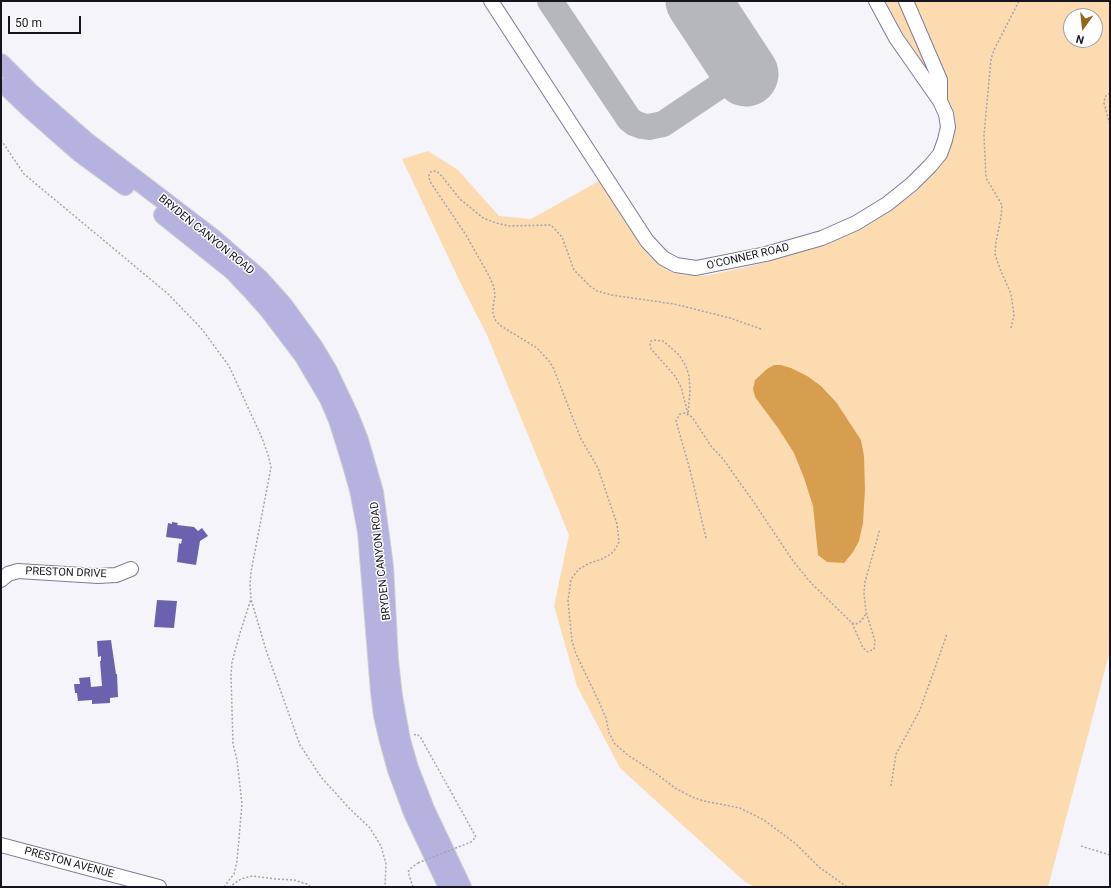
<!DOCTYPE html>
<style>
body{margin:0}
#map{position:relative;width:1111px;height:888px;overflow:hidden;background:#f4f4fa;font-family:Roboto,sans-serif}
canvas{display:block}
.frame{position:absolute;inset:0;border:2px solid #15141f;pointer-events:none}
.north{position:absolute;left:1063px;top:8px;width:40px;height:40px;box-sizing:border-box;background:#fff;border:1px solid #a1a1a5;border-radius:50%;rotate:195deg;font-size:11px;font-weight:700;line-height:16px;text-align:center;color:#15141f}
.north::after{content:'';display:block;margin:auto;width:14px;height:18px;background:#956415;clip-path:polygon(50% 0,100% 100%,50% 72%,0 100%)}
.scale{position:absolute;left:8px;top:16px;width:73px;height:18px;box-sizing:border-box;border:2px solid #15141f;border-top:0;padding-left:5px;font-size:12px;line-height:14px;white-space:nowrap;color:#15141f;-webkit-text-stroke:3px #fff;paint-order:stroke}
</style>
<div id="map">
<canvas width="1111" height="888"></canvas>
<div class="frame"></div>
<div class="north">N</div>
<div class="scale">50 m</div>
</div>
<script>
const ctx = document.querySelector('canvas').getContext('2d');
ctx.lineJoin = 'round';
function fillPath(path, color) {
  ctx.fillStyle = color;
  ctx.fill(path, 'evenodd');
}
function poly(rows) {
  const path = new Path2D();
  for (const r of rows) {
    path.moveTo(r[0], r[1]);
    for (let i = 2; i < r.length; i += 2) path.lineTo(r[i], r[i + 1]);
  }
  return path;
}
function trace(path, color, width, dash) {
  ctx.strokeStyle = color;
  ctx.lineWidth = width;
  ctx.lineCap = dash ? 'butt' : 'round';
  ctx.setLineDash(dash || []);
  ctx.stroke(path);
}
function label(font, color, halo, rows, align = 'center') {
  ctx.font = font + ' Roboto,sans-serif';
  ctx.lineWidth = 3;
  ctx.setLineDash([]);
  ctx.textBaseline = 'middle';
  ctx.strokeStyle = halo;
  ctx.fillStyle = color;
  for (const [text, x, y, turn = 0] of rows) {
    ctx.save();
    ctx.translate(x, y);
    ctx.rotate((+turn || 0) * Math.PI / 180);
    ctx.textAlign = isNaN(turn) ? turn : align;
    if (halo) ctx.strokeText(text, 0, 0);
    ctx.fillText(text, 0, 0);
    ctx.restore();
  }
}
const green = poly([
 [885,1,1110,1,1110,651,1048,887,755,887,745,882,620,768,577,686,554,606,569,535,487,335,460,282,402,159,428,151,458,170,499,216,531,219,601,180,647,253,658,264,673,273,684,275,697,276,710,275,768,262,825,245,860,230,892,210,918,190,936,171,947,158,952,142,956,127,954,112,946,97,903,34],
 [1071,16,1095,16,1095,40,1071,40]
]);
const water = poly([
 [774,365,781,365,791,368,807,376,821,386,836,402,861,440,864,456,865,490,863,523,859,541,853,552,844,563,827,562,818,555,813,506,804,478,794,453,778,428,755,397,753,389,755,380,767,369]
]);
const taxiway = poly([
 [550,1,629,119,634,123,642,126,649,127,663,124,721,85,725,80,731,67,729,52,724,41]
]);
const runway = poly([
 [698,1,746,74]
]);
const building = poly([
 [172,522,178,523,177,525,194,527,198,531,202,528,208,536,200,541,196,565,177,562,179,543,181,544,182,539,166,537,168,523,172,524],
 [157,600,177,601,174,628,154,627],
 [111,640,116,674,117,674,118,697,110,698,110,703,92,704,92,700,78,701,77,693,75,693,74,684,80,684,79,678,90,677,91,687,102,686,100,661,101,661,101,656,98,657,97,641]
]);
const path = poly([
 [1110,94,1108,94,1105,97,1104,103,1110,125],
 [1,140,24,174,167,293,201,328,229,366,262,438,268,455,271,467,251,572,250,585,251,599,266,650,300,745,321,777,350,809,370,828,381,846,386,864,385,887],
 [1011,328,1014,315,1011,294,1000,269,995,254,996,242,1001,217,1002,205,986,178,984,135,991,59,994,50,1019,1],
 [761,329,730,318,674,304,611,295,597,291,590,286,574,270,562,237,551,225,509,226,496,223,483,218,460,199,440,174,436,171,432,171,429,174,429,178,431,183,466,235,488,274,494,287,495,296,493,307,493,314,496,321,501,326,537,348,549,361,553,367,581,439,598,468,617,524,619,542,616,548,611,554,602,559,590,563,579,569,571,579,568,601,572,641,576,654,600,704,606,718,609,733,615,744,629,756,654,772,675,788,692,797,704,801,740,808,764,820,796,844,819,867,847,887],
 [654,340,663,341,670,347,679,355,686,366,689,376,690,391,688,414,681,387,675,376,651,349,650,345,651,341,654,340],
 [706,538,690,470,676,421,680,414,685,413,692,417,711,446,723,459,753,501,793,561,812,584,852,623,863,648,868,652,874,649,875,641,866,612,864,593,865,582,880,529],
 [852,623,856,624,861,621,866,614],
 [414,735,417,734,421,738,476,837,471,842],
 [891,786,896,754,920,710,947,634],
 [1081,846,1110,855],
 [224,887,234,874,237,861,242,804,237,760,233,744,231,675,232,662,240,633,251,599],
 [229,887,241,879,252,876,275,879,294,880,307,884,311,887],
 [413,887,408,872,411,868,418,863]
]);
const minor = poly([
 [491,1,647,241,663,258,676,265,696,268,766,254,822,238,856,223,887,204,912,184,930,166,940,154,945,140,948,127,946,114,940,101,896,38,876,1],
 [906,1,940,80,940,101],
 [1,580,8,574,18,571,98,576,116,575,131,569],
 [1,845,159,887]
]);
const major = poly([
 [1,63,31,93,87,142,214,239,259,278,284,306,313,346,328,371,349,415,359,440,374,492,384,566,389,660,393,696,401,740,409,768,425,809,462,887],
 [7,87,30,109,80,153,125,186],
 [163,215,233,271,252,291,268,309,303,355,329,399,338,420,352,465,359,490,367,532,380,692,383,716,389,741,397,770,413,813,448,887]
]);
const pathBridge = poly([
 [418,863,471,842]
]);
const streetNames = [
 ["BRYDEN CANYON ROAD",206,235,39],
 ["O'CONNER ROAD",748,257,-13],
 ["BRYDEN CANYON ROAD",381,561,-96],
 ["PRESTON DRIVE",66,573,2],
 ["PRESTON AVENUE",69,863,15]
];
fillPath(green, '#fddbb0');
fillPath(water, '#d89e4f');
trace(taxiway, '#b6b6bd', 26);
trace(runway, '#b6b6bd', 65);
fillPath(building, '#6b62af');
trace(minor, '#7d7c97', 16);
trace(major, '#d0d0d2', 20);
trace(path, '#a4a4ac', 1.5, [2, 2]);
trace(minor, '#fff', 14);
trace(major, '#b6b2e0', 18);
trace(pathBridge, '#a4a4ac', 1.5, [2, 2]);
label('11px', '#15141f', '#fff', streetNames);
</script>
